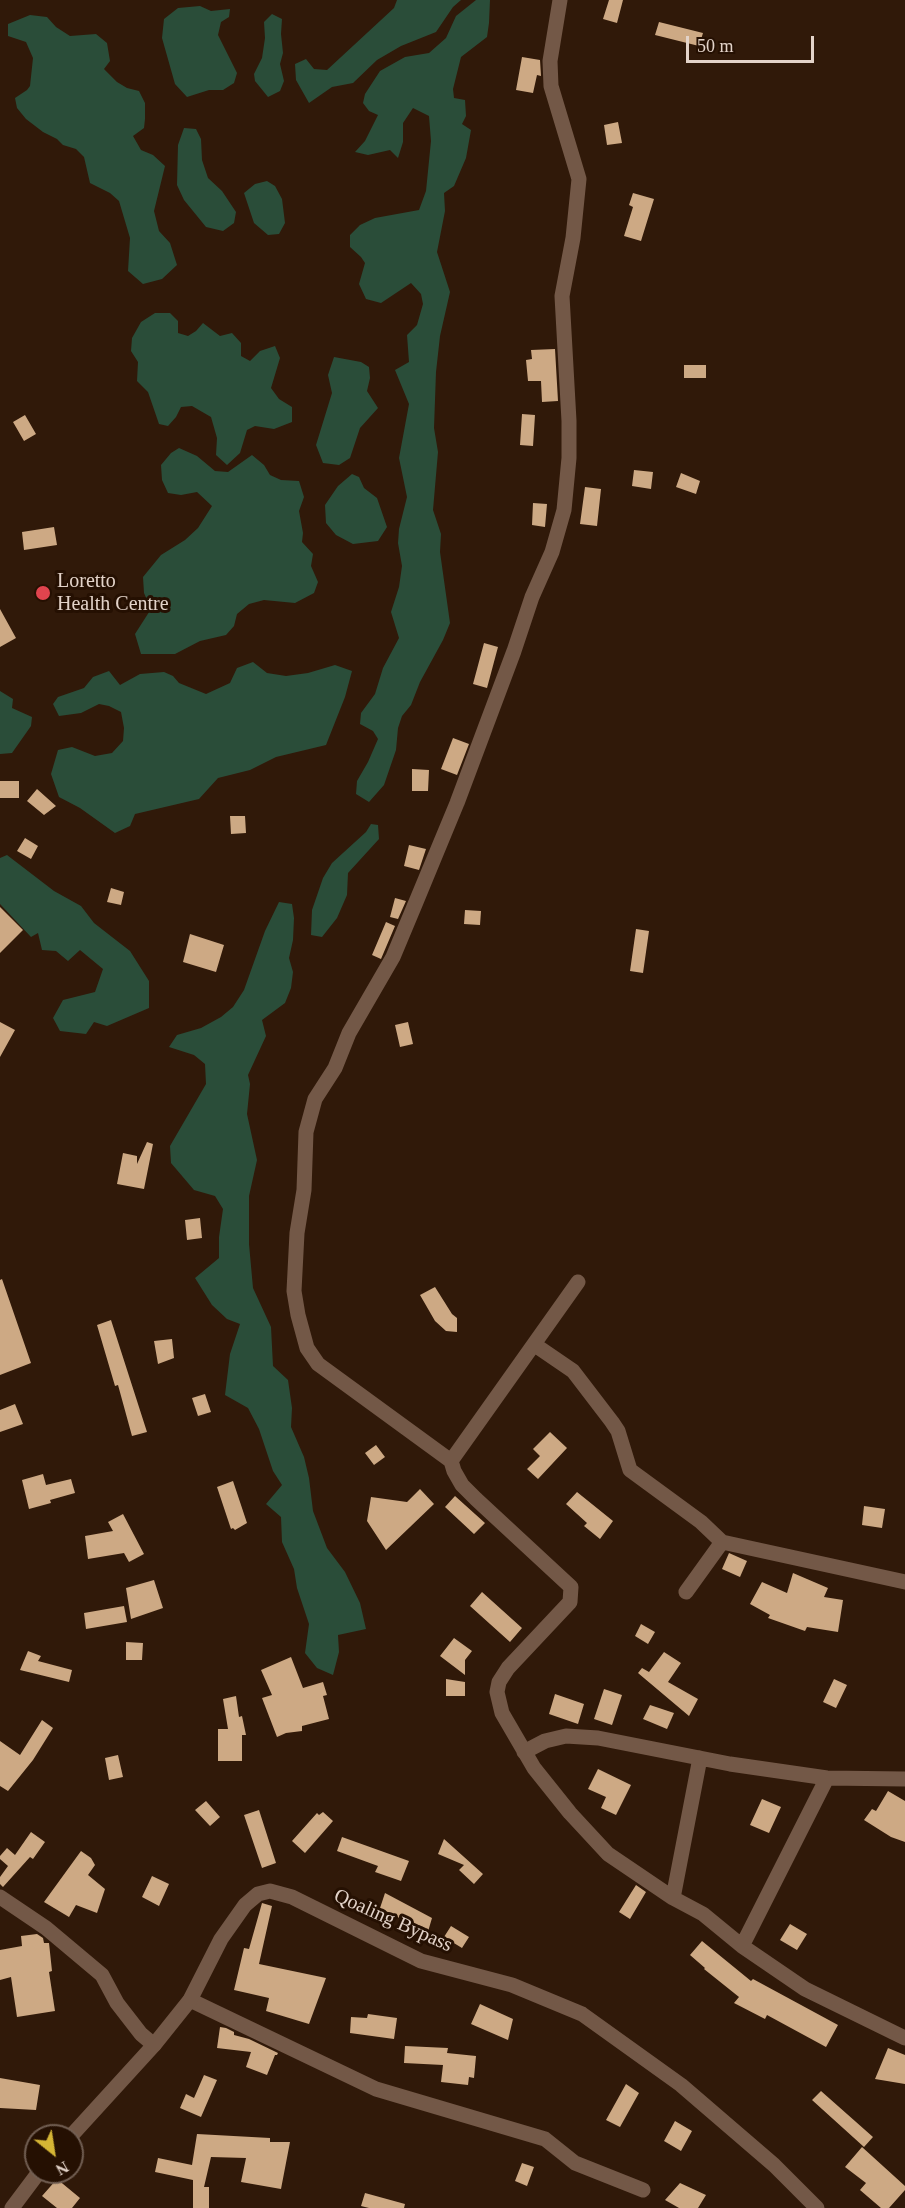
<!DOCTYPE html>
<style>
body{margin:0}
#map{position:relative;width:905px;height:2208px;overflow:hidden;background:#301909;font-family:"Times New Roman",serif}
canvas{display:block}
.north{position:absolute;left:24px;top:2124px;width:60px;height:60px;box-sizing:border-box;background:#251002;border:2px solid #715e52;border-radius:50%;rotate:150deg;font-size:16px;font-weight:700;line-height:24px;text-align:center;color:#e3d3c9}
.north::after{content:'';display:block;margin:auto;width:21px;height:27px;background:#d5b535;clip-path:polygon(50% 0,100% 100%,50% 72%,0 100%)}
.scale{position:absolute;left:686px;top:36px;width:128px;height:27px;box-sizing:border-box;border:3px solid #e3d3c9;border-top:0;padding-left:8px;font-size:18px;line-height:21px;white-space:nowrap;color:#e3d3c9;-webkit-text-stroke:4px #251002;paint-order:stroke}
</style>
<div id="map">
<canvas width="905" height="2208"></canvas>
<div class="north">N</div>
<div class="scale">50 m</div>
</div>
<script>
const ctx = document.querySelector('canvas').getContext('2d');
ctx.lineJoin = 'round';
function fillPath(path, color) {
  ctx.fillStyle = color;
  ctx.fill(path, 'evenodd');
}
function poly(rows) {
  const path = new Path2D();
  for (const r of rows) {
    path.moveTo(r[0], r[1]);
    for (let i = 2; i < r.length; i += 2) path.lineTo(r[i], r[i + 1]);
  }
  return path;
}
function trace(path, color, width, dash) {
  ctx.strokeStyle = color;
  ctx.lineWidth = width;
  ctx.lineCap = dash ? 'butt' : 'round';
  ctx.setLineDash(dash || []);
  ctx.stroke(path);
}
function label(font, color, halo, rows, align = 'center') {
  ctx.font = font + ' "Times New Roman",serif';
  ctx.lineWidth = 6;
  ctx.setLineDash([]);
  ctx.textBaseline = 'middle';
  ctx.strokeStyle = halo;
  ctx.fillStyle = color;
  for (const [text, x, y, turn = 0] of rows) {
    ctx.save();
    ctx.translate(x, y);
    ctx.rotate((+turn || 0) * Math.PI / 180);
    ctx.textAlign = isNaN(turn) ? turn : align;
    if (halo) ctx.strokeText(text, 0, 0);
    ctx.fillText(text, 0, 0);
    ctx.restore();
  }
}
const green = poly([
 [397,0,461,0,453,7,436,32,401,46,377,60,353,83,332,87,309,103,296,80,295,64,306,59,314,69,327,70,394,8],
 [476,0,490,0,489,23,487,37,461,57,453,89,454,98,465,100,466,116,462,124,471,130,466,158,454,186,444,193,445,211,437,252,450,292,440,336,436,372,434,428,438,452,433,510,441,534,440,552,450,623,443,640,420,682,411,705,402,716,398,728,396,750,384,785,369,802,356,794,357,781,368,762,378,739,373,731,360,724,361,713,375,694,383,668,399,638,391,612,399,587,402,566,398,543,399,529,407,497,399,458,409,404,395,370,409,362,407,335,417,325,423,304,421,294,411,283,381,303,366,299,359,284,365,263,361,257,350,247,350,235,360,225,375,218,419,210,426,191,431,141,429,116,413,108,403,123,403,142,398,158,390,150,368,155,355,152,365,141,378,115,369,111,363,103,365,94,380,71,405,57,429,53,446,38,456,16],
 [200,6,211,11,230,9,229,17,221,22,218,35,237,73,234,83,223,90,209,90,187,97,175,84,162,38,164,19,178,8],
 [272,14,282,19,281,34,283,53,280,64,284,81,280,91,268,97,255,81,254,74,262,58,265,38,264,22],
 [30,15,47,17,56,27,70,36,96,34,107,43,110,61,104,69,117,82,127,88,139,91,145,103,145,119,144,128,133,136,141,150,153,155,165,166,154,211,159,231,170,243,177,265,162,279,143,284,128,271,130,238,119,201,110,193,90,183,84,157,76,149,63,145,57,139,43,132,26,119,17,108,15,98,27,90,30,86,33,58,26,42,8,36,8,24],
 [184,128,196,129,201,139,202,160,208,178,222,191,236,212,234,223,223,231,206,227,184,200,177,185,178,145],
 [267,181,275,186,282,199,285,223,279,234,268,235,254,223,244,193,255,184],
 [155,313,170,313,178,321,178,333,188,336,196,331,203,323,220,336,232,333,241,343,241,356,250,361,260,351,275,346,280,358,271,388,279,399,292,407,292,422,274,429,255,426,247,430,240,453,227,465,216,455,217,438,211,417,192,406,181,407,176,417,168,426,159,424,148,392,137,381,138,362,131,351,132,338,141,322],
 [334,357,361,362,369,367,370,378,367,391,378,408,360,428,350,458,339,465,323,463,316,445,332,393,328,375],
 [179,448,197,456,215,471,228,472,252,455,264,465,270,475,281,480,299,481,304,497,299,511,303,533,302,542,313,554,311,566,318,582,314,593,295,603,264,600,249,604,237,614,234,626,226,635,200,641,175,654,141,654,135,634,151,609,144,593,143,577,161,555,185,540,198,528,212,506,197,492,181,495,168,493,162,480,161,465,171,453],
 [352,474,359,477,364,488,377,498,387,527,378,541,353,544,336,535,326,523,325,505,338,486],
 [253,662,267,673,286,676,308,673,335,665,352,671,345,697,326,745,276,757,250,770,218,778,199,799,135,814,130,826,115,833,80,808,59,797,51,774,58,750,72,747,95,756,112,753,123,741,124,728,121,712,109,706,99,704,81,713,59,716,53,704,58,697,84,688,93,677,109,671,120,685,140,674,164,672,173,676,179,683,206,694,230,683,237,668],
 [0,691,13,699,12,708,32,717,31,726,12,753,0,754],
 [371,824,378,825,379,839,348,873,347,895,337,918,322,937,311,935,312,910,323,878,332,863,366,832],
 [7,855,54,891,81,906,94,923,130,951,149,981,149,1008,107,1026,94,1022,86,1034,60,1031,53,1018,63,1000,95,992,103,969,80,950,68,961,56,951,42,950,38,933,31,937,0,904,0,858],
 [279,902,292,904,294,918,293,940,289,958,293,972,291,988,285,1003,262,1020,266,1036,248,1075,250,1084,247,1114,257,1160,249,1196,249,1244,253,1288,271,1327,273,1366,288,1380,292,1408,291,1427,304,1457,309,1478,313,1511,327,1548,345,1572,360,1603,366,1629,338,1635,339,1652,333,1675,317,1668,305,1653,309,1624,297,1588,294,1569,282,1542,281,1517,266,1504,282,1485,273,1471,259,1429,248,1408,225,1395,230,1354,240,1324,227,1319,212,1305,195,1278,219,1258,219,1237,223,1209,215,1196,194,1190,171,1163,170,1146,206,1084,205,1064,194,1055,169,1047,177,1035,201,1028,221,1017,233,1007,244,990,265,931]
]);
const building = poly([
 [609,0,623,0,617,23,603,19],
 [659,22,703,33,699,46,655,35],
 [522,57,540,60,541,76,537,75,533,93,516,90],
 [618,122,622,143,607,145,604,125],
 [633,193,654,199,641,241,624,236,633,207,629,205],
 [555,349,558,401,542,402,541,381,528,381,526,360,532,359,531,350],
 [684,365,706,365,706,378,684,378],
 [522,414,535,415,533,446,520,445],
 [25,415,36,434,24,441,13,422],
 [634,470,653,472,651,489,632,486],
 [681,473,700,481,696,494,676,487],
 [585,487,601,489,597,526,580,524],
 [533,503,547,504,545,527,532,525],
 [54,527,57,545,24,550,22,532],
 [0,609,16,638,0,647],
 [484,643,498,647,487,688,473,684],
 [453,738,469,744,457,775,441,769],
 [412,769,429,770,428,791,412,791],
 [0,781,19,781,19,798,0,798],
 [37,789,56,806,44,815,27,801],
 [230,816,245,816,246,833,231,834],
 [25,838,38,846,31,859,17,851],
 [409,845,426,849,419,870,404,866],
 [111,888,124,892,121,905,107,902],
 [395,898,406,901,398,919,390,917],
 [0,907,23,930,0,953],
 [465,910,481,911,480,925,464,924],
 [386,922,395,926,381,959,372,955],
 [636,929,649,931,643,973,630,971],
 [190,934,224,945,216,972,183,962],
 [0,1022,15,1030,0,1057],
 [408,1022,413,1044,400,1047,395,1025],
 [147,1142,153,1144,144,1189,117,1184,123,1153,137,1156,137,1164],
 [200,1218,202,1238,187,1240,185,1220],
 [2,1279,31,1363,0,1375,0,1280],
 [435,1287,452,1314,457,1318,457,1332,446,1331,435,1321,420,1295],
 [111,1320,147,1432,132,1436,118,1385,115,1386,97,1325],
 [172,1339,174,1358,158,1364,154,1341],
 [205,1394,211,1412,198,1416,192,1398],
 [15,1404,23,1424,0,1432,0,1410],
 [550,1432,567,1448,538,1479,527,1469,540,1456,533,1449],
 [376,1445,385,1457,374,1465,365,1453],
 [43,1474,46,1485,71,1479,75,1493,50,1500,51,1503,29,1509,22,1480],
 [233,1481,247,1523,235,1530,233,1528,231,1529,217,1487],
 [420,1489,434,1504,386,1550,367,1521,371,1497,407,1502],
 [577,1492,613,1521,600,1539,584,1526,587,1523,566,1504],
 [455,1496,485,1523,474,1534,445,1507],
 [864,1506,885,1509,882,1528,862,1525],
 [123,1514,144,1554,129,1562,124,1553,88,1559,85,1536,113,1531,108,1522],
 [729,1553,747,1561,740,1577,722,1569],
 [793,1573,828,1588,824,1597,843,1600,838,1632,807,1627,805,1631,768,1618,770,1615,750,1604,762,1582,787,1593],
 [154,1580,163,1608,131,1619,126,1588],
 [482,1592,522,1628,510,1642,470,1606],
 [124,1606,127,1622,86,1629,84,1613],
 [641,1624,655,1632,648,1644,635,1636],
 [454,1638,472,1651,465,1660,465,1675,440,1656],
 [126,1642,143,1643,142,1660,126,1660],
 [28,1651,41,1656,38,1661,72,1670,69,1682,20,1670],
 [664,1652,681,1663,668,1682,698,1699,689,1716,638,1673,642,1668,649,1672],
 [291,1657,303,1688,323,1682,327,1695,323,1696,329,1719,302,1726,302,1731,286,1733,277,1737,262,1698,272,1695,261,1670],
 [446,1679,465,1682,465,1696,446,1696],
 [834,1679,847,1685,836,1708,823,1702],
 [604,1689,622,1695,612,1725,594,1719],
 [555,1694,584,1704,578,1724,549,1714],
 [236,1696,239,1717,242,1716,246,1735,242,1735,242,1761,218,1761,218,1729,228,1729,223,1699],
 [650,1705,674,1713,667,1729,643,1719],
 [42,1720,53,1728,33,1760,8,1791,0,1786,0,1741,20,1755],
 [118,1755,123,1777,109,1780,105,1758],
 [598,1769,631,1785,616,1815,601,1808,606,1797,588,1789],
 [888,1791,905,1801,905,1842,891,1837,864,1820,872,1809,876,1811],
 [762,1799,781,1807,769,1833,750,1825],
 [206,1801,220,1817,210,1826,195,1810],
 [259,1810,276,1863,262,1868,244,1815],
 [323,1812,333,1821,305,1853,292,1841,317,1813,319,1815],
 [31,1832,45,1842,33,1859,30,1857,3,1887,0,1884,0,1877,8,1866,0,1859,0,1856,7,1848,15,1855],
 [342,1837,409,1861,401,1881,375,1872,378,1866,337,1851],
 [444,1839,483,1874,474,1884,459,1870,464,1865,438,1854],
 [81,1851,91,1858,95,1865,88,1875,105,1889,97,1913,76,1905,69,1917,44,1902],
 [152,1876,169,1884,159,1906,142,1897],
 [636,1885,646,1892,630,1919,619,1912],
 [385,1893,432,1918,427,1935,410,1927,411,1924,380,1908],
 [262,1903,272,1906,259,1964,326,1978,309,2024,266,2011,269,1998,234,1990,244,1948,249,1949],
 [790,1924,807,1934,797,1950,780,1940],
 [451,1926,469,1937,462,1948,444,1937],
 [37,1934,43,1938,44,1943,49,1943,52,1971,49,1972,55,2011,17,2017,11,1977,0,1980,0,1950,22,1946,21,1936],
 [702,1941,751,1981,753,1979,838,2025,826,2047,767,2015,765,2019,734,2003,739,1997,704,1969,705,1968,690,1955],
 [480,2004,513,2019,508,2040,471,2024],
 [368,2014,397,2018,394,2039,350,2033,351,2017,367,2018],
 [220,2027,226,2028,234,2032,234,2035,249,2039,278,2053,277,2055,275,2055,267,2075,246,2067,251,2052,217,2048],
 [405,2046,448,2048,447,2053,476,2056,474,2078,469,2077,468,2085,441,2082,443,2065,404,2063],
 [888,2048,905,2055,905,2084,875,2079],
 [204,2075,217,2080,201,2117,180,2108,186,2094,194,2098],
 [0,2078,40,2085,36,2110,0,2108],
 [626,2084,639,2093,620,2127,606,2120],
 [821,2091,873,2137,864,2147,812,2100],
 [675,2121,692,2131,681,2151,664,2141],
 [197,2134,270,2138,270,2142,290,2142,281,2189,241,2182,246,2158,211,2157,204,2187,209,2187,209,2208,193,2208,193,2180,155,2172,158,2158,192,2165],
 [862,2147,905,2186,905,2190,889,2208,881,2208,860,2190,866,2183,845,2167],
 [522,2163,534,2167,527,2186,515,2181],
 [57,2179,80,2198,72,2208,57,2208,42,2196],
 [680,2183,706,2195,698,2208,679,2208,665,2200],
 [365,2193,405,2204,404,2208,369,2208,361,2206]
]);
const street = poly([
 [578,1282,451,1461,454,1471,462,1485,476,1499,571,1587,570,1602,508,1668,499,1682,497,1692,502,1713,534,1768,570,1813,608,1854,673,1898,703,1914,742,1946,805,1989,905,2038],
 [535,1345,573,1371,612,1422,618,1431,630,1470,701,1522,722,1542,905,1582],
 [451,1461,318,1364,307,1348,298,1315,294,1291,297,1233,304,1190,306,1132,315,1099,335,1068,349,1033,393,957,416,902,457,803,514,651,532,597,552,552,564,510,569,458,569,421,562,296,573,238,579,179,551,86,550,61,560,0],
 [686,1592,722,1542],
 [524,1752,545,1741,566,1736,598,1738,730,1764,827,1778,905,1779],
 [0,1897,46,1928,102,1975,117,2003,141,2034,154,2045],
 [673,1898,700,1758],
 [742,1946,827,1778],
 [190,2000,376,2089,545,2139,575,2163,643,2190]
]);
const secondary = poly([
 [71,2136,154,2045,190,2000,221,1939,245,1905,258,1894,270,1891,292,1897,421,1961,512,1985,582,2014,681,2085,774,2165,817,2208],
 [12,2208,39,2172]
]);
const markers = [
 [43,593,8,"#e0444e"]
];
const poiNames = [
 ["Loretto",57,582],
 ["Health Centre",57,605]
];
const streetNames = [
 ["Qoaling Bypass",393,1921,24]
];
fillPath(green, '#2a4d39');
fillPath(building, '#cda984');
trace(street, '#735847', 15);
trace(secondary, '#735847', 15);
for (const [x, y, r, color] of markers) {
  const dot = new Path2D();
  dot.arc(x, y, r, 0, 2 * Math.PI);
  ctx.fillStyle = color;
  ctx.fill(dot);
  trace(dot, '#251002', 2);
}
label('20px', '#e3d3c9', '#251002', poiNames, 'left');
label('20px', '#e3d3c9', '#251002', streetNames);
</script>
